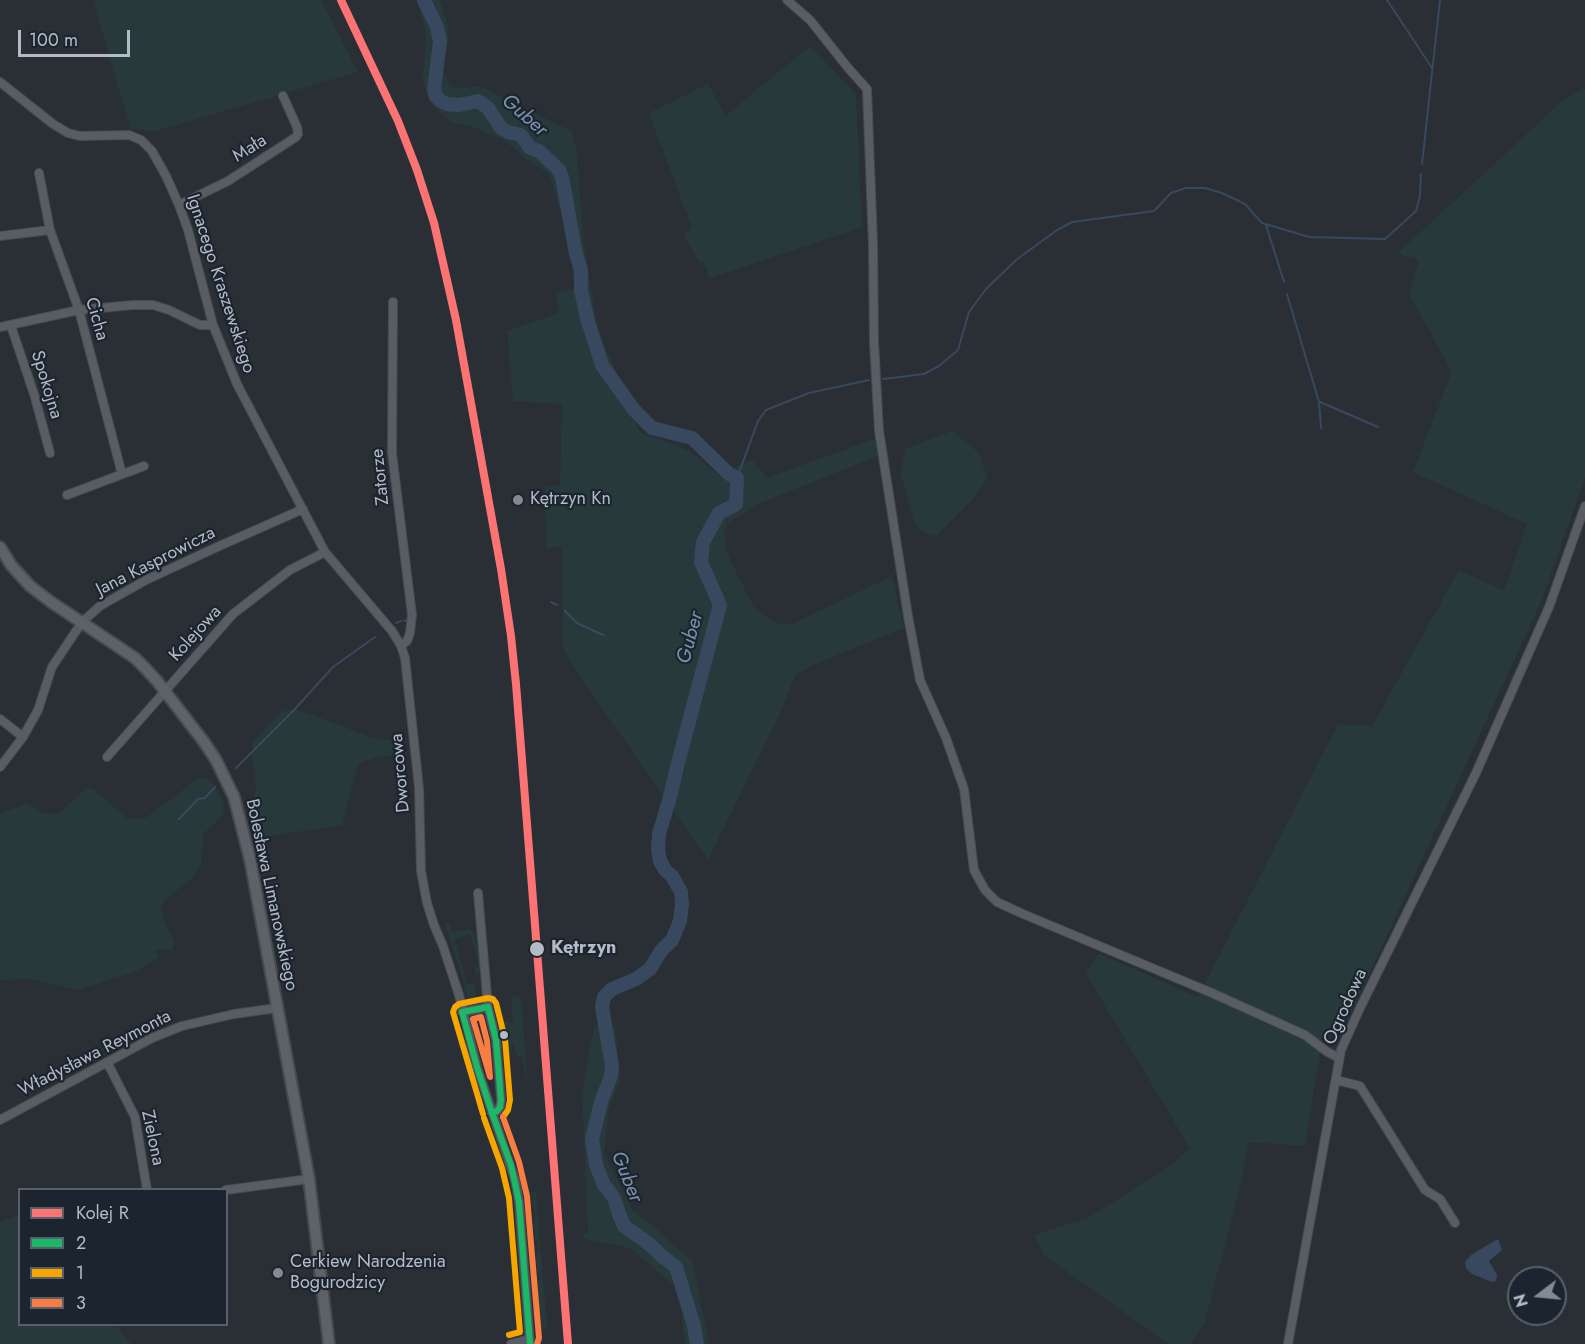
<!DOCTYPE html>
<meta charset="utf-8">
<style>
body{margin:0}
#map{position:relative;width:1585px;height:1344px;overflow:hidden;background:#292f35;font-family:Jost,sans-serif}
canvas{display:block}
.legend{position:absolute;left:18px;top:1188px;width:210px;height:138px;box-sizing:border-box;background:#1c252f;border:2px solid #58616b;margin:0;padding:8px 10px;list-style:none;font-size:18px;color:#b3bbc6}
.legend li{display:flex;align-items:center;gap:12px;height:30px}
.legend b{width:30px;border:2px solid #58616b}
.north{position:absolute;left:1507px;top:1266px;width:60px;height:60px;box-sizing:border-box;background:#1c252f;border:2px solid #58616b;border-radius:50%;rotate:254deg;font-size:16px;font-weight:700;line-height:24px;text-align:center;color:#b3bbc6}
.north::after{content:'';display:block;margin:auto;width:21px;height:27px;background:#838a93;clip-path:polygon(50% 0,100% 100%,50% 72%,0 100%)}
.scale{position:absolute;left:18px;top:30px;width:112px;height:27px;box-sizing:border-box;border:3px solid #b3bbc6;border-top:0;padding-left:8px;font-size:18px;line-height:21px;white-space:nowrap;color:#b3bbc6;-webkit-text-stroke:4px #1c252f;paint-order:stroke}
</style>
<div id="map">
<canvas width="1585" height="1344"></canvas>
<ul class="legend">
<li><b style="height:8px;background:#fc7373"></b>Kolej R</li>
<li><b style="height:8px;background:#1ab867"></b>2</li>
<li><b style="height:8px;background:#f7a600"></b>1</li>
<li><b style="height:8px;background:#f77d43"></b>3</li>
</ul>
<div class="north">N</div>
<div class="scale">100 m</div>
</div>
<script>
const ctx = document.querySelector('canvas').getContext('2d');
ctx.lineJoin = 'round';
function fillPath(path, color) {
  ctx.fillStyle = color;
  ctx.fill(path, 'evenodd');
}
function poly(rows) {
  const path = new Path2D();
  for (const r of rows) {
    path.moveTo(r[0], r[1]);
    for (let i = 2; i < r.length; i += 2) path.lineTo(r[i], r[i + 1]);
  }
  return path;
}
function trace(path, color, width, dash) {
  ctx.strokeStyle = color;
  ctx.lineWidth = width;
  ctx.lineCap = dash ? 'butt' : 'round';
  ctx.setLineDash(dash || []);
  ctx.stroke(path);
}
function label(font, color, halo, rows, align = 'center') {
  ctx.font = font + ' Jost,sans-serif';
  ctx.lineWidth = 4.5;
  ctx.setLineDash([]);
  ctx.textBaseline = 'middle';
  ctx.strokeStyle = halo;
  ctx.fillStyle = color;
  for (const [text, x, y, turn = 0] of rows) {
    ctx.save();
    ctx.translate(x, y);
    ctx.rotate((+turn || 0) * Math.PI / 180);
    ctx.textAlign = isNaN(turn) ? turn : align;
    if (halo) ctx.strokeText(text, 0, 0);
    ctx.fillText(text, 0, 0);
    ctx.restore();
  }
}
const green = poly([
 [93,0,321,0,358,72,156,131,131,129],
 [416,0,440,0,449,30,448,46,441,65,450,87,463,88,480,86,571,131,576,147,584,247,598,331,615,369,604,379,642,433,690,451,718,475,752,460,767,478,885,435,888,452,758,504,728,523,724,532,727,553,753,606,775,623,792,624,892,576,904,628,820,662,795,675,783,707,708,860,574,668,563,648,562,546,546,548,545,486,560,486,562,404,513,401,507,331,559,313,556,293,575,289,567,231,549,174,525,158,505,141,471,126,452,123,430,103,422,79,425,58,426,31],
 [810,46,856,95,862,227,710,278,703,261,699,262,684,235,692,228,649,113,708,84,725,116],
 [1582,89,1585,89,1585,478,1541,602,1340,1037,1323,1033,1305,1146,1248,1142,1242,1179,1204,1324,1190,1344,1168,1344,1044,1255,1034,1235,1088,1218,1167,1168,1190,1148,1086,974,1098,953,1198,997,1338,724,1372,726,1459,570,1504,591,1527,524,1413,472,1452,372,1409,294,1419,260,1397,254,1560,103],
 [952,431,979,453,987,478,974,498,936,536,924,533,914,521,901,474,905,449],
 [289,710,297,710,332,722,372,738,392,741,397,747,391,756,377,757,358,764,342,825,258,838,255,835,257,826,253,805,256,785,252,758,253,742,281,712],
 [199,778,210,779,222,799,224,813,213,825,203,834,201,864,193,877,166,899,160,907,166,925,175,942,172,950,154,950,160,957,134,972,77,990,30,979,0,980,0,814,27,803,43,814,58,814,86,788,93,789,127,818,138,819,147,817],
 [449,923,452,932,470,929,474,932,480,956,481,966,478,975,476,974,474,969,479,966,470,934,454,939,467,984,475,983,476,1002,474,1003,471,1003,466,993,461,973,445,924],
 [521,996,528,1088,522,1056,516,1055,514,1043,511,1044,512,1053,514,1054,514,1055,505,1056,503,1039,508,1038,508,1032,503,1031,501,1023,501,1022,508,1021,509,1019,510,1023,513,1023,511,997],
 [615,1025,620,1079,608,1112,604,1153,633,1211,650,1223,692,1261,709,1344,685,1344,679,1290,630,1248,581,1238,588,1231,582,1092,594,1028],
 [531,1192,536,1192,547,1328,541,1329,542,1344,540,1344,536,1290,538,1288,538,1281,540,1281,539,1272,537,1272,536,1251,538,1251,537,1242,535,1242,533,1219,535,1218,534,1210,534,1205,532,1205],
 [19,1215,20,1324,117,1325,131,1344,0,1344,0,1222]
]);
const water = poly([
 [1498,1239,1502,1250,1489,1261,1497,1275,1496,1281,1492,1282,1472,1274,1466,1268,1465,1262,1472,1254]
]);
const stream = poly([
 [1387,0,1432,68],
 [1422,164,1440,0],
 [1266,225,1284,282],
 [1287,294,1319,402,1321,428],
 [883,379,924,374,939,366,958,350,969,312,986,289,1016,260,1057,230,1072,222,1154,211,1171,193,1186,188,1205,188,1222,193,1245,204,1262,223,1309,237,1385,239,1416,211,1420,196,1421,174],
 [1320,402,1378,427],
 [737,478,758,421,766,410,809,393,869,380],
 [551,602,557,605],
 [565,611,577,623,603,635],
 [404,621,407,620],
 [396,623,401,621],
 [236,768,294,710,333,667,375,637],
 [179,819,198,799,205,798,215,787]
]);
const river = poly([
 [424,0,437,27,440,41,434,89,436,96,441,101,447,104,459,105,478,101,488,108,501,128,508,132,521,135,530,148,539,151,559,170,562,177,576,254,581,270,581,290,587,318,602,365,634,410,652,428,692,438,729,474,737,478,736,504,719,513,703,542,701,562,720,605,678,763,670,797,659,834,658,849,660,861,665,870,672,876,681,892,682,904,680,921,672,940,661,951,650,969,636,979,612,989,604,997,602,1007,612,1066,611,1076,601,1102,592,1139,596,1165,604,1185,614,1198,619,1214,624,1226,648,1243,662,1256,676,1267,694,1326,697,1344]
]);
const street = poly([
 [787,0,810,20,849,69,867,89,873,244,874,342,879,431,908,616,920,680,946,738,964,789,974,870,985,890,997,902,1023,914,1212,993,1305,1035,1326,1051,1339,1058],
 [0,82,53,124,68,133,80,136,129,135,141,140,152,151,166,176,179,205,188,230,213,325,237,384,325,552,392,631,401,646,405,658,419,788,421,871,427,903,434,925,443,946,459,995,477,1067,515,1180,519,1202,530,1344],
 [39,173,50,230,79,310,122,474],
 [179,205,228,181,296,137,298,134,297,127,283,96],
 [0,236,50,230],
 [393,302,392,453,412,615,410,633,407,641,401,646],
 [11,326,34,394,50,453],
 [0,327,79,310,133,305,153,305,169,310,200,325,213,325],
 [67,495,144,466],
 [0,719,23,737],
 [107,757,233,614,290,570,325,552],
 [0,767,23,737,38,710,52,667,82,622,100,606,146,580,215,548,303,509],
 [478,893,488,1007,496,1040,501,1100,500,1107,497,1111,492,1113],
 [462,1012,488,1007],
 [107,1062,135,1117,147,1190],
 [1336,1080,1360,1086,1425,1190,1440,1199,1455,1223],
 [0,1120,152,1038,182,1026,234,1014,277,1008],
 [226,1190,309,1179],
 [511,1344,530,1339],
 [1288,1344,1341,1050,1360,1008,1476,773,1549,607,1585,506]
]);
const secondary = poly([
 [0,547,11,565,30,586,51,602,135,658,145,668,157,681,204,742,216,760,234,797,250,859,309,1179,329,1344]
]);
const bus1 = poly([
 [488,1007,496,1040,501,1100,500,1107,497,1111,492,1113,477,1067,462,1012,488,1007],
 [492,1113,511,1165,519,1202,530,1344]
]);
const bus2 = poly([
 [483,1114,453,1012,455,1007,459,1004,488,998,493,999,496,1003,505,1039,510,1100,508,1110,503,1117],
 [484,1118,502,1168,509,1198,520,1332,509,1335]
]);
const bus3 = poly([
 [481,1017,487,1041,490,1077,473,1019,481,1017],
 [503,1117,519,1162,527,1196,539,1338,537,1344]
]);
const rail1 = poly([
 [341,0,398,121,417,170,434,223,456,320,501,569,511,636,516,684,568,1344]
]);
const markers = [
 [518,500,6,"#838a93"],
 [537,949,8,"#b3bbc6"],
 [504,1035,5,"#b3bbc6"],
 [278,1273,6,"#838a93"]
];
const streetNames = [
 ["Mała",250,149,-32],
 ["Ignacego Kraszewskiego",220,284,72],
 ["Cicha",96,319,74],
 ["Spokojna",46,385,73],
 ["Zatorze",381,477,-96],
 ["Jana Kasprowicza",156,562,-27],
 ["Kolejowa",196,634,-48],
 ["Dworcowa",401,773,-95],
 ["Bolesława Limanowskiego",271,895,78],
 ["Ogrodowa",1346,1007,-66],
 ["Władysława Reymonta",95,1054,-27],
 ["Zielona",152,1138,78]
];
const poiNames = [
 ["Kętrzyn Kn",530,500],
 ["Cerkiew Narodzenia",290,1263],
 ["Bogurodzicy",290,1284]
];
const stopNames = [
 ["Kętrzyn",551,949]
];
const waterNames = [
 ["Guber",524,116,41],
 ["Guber",691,638,-75],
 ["Guber",626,1177,68]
];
fillPath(green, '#27393b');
fillPath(water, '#38495f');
trace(stream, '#38495f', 2);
trace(river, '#38495f', 14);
trace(street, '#474b50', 10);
trace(secondary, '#474b50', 14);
trace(street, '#585d63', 8);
trace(secondary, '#5d6168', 10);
trace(bus1, '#1ab867', 6);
trace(bus2, '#f7a600', 6);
trace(bus3, '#f77d43', 6);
trace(rail1, '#fc7373', 8);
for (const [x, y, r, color] of markers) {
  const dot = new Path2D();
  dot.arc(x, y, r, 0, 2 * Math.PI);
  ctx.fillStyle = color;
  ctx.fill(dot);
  trace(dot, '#1c252f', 2);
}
label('18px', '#b3bbc6', '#1c252f', streetNames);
label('18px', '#b3bbc6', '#1c252f', poiNames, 'left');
label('bold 18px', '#b3bbc6', '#1c252f', stopNames, 'left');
label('italic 20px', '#7c92ad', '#1c252f', waterNames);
</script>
